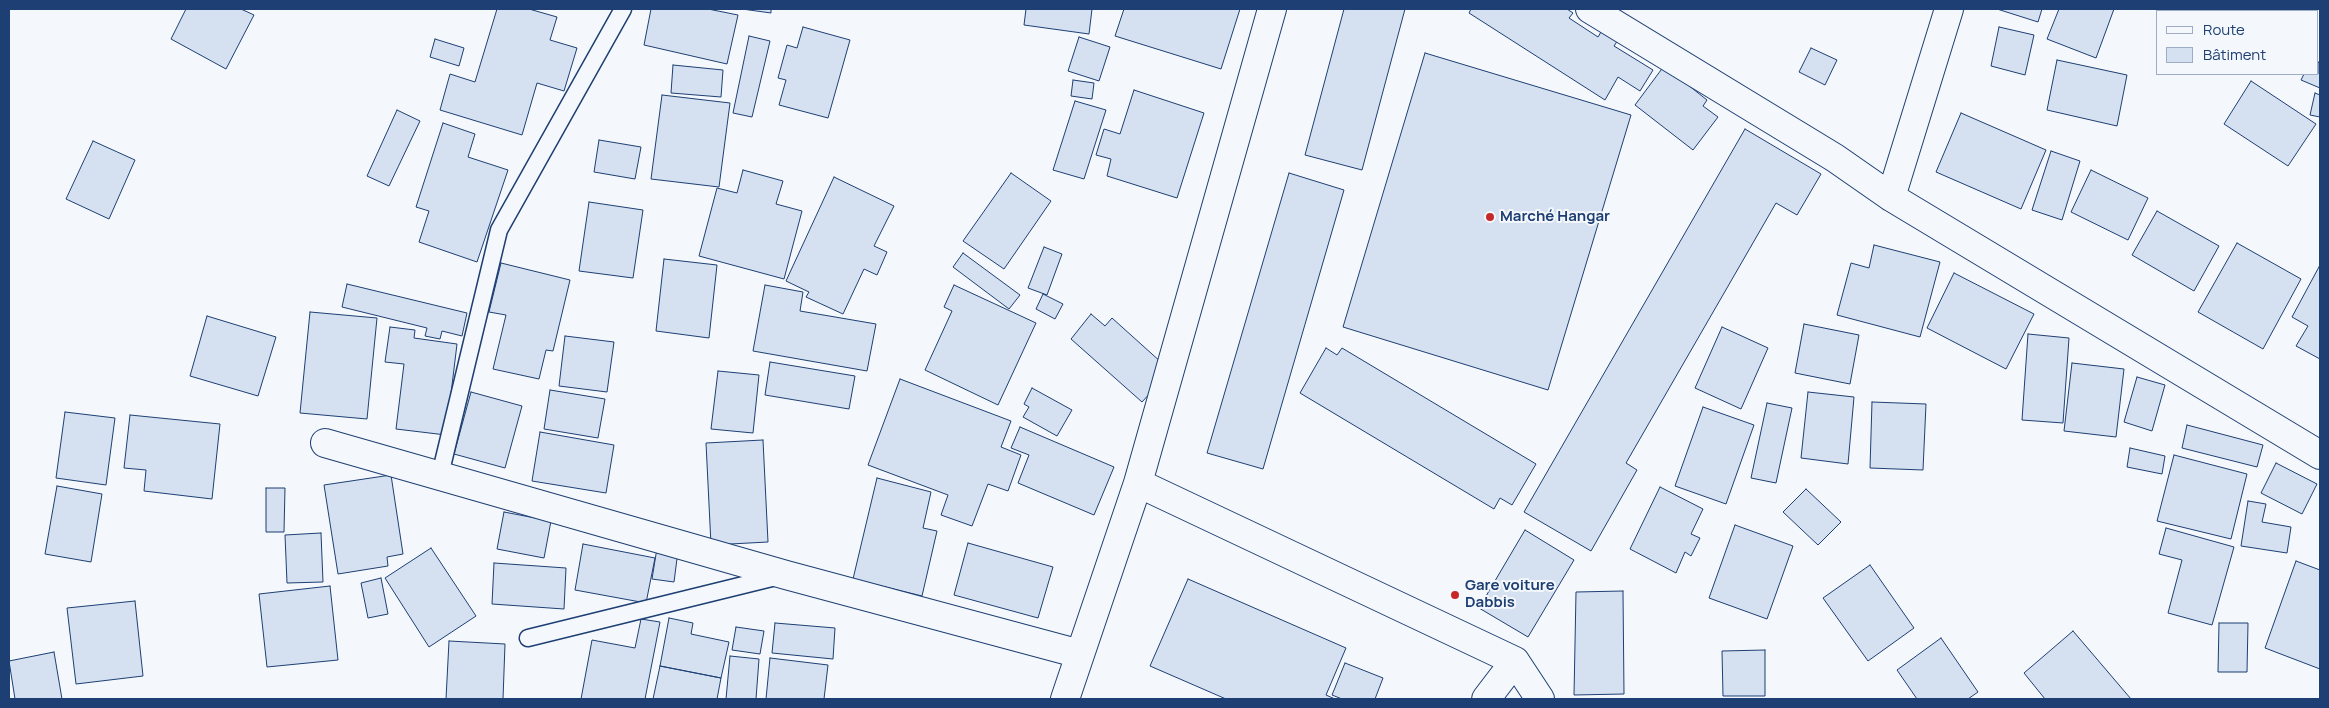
<!DOCTYPE html>
<meta charset="utf-8">
<style>
body{margin:0}
#map{position:relative;width:2329px;height:708px;overflow:hidden;background:#f4f7fb;font-family:Manrope,sans-serif}
canvas{display:block}
.frame{position:absolute;inset:0;border:10px solid #1d3f73;pointer-events:none}
.legend{position:absolute;left:2156px;top:10px;width:162px;height:65px;box-sizing:border-box;background:#f4f7fb;border:1px solid #9eadc5;margin:0;padding:6px 9px;list-style:none;font-size:15px;color:#1d3f73}
.legend li{display:flex;align-items:center;gap:10px;height:25px}
.legend b{width:25px;border:1px solid #9eadc5}
</style>
<div id="map">
<canvas width="2329" height="708"></canvas>
<div class="frame"></div>
<ul class="legend">
<li><b style="height:6px;background:#f4f7fb"></b>Route</li>
<li><b style="height:14px;background:#d5e0f0"></b>Bâtiment</li>
</ul>
</div>
<script>
const ctx = document.querySelector('canvas').getContext('2d');
ctx.lineJoin = 'round';
function fillPath(path, color) {
  ctx.fillStyle = color;
  ctx.fill(path, 'evenodd');
}
function poly(rows) {
  const path = new Path2D();
  for (const r of rows) {
    path.moveTo(r[0], r[1]);
    for (let i = 2; i < r.length; i += 2) path.lineTo(r[i], r[i + 1]);
  }
  return path;
}
function trace(path, color, width, dash) {
  ctx.strokeStyle = color;
  ctx.lineWidth = width;
  ctx.lineCap = dash ? 'butt' : 'round';
  ctx.setLineDash(dash || []);
  ctx.stroke(path);
}
function label(font, color, halo, rows, align = 'center') {
  ctx.font = font + ' Manrope,sans-serif';
  ctx.lineWidth = 4;
  ctx.setLineDash([]);
  ctx.textBaseline = 'middle';
  ctx.strokeStyle = halo;
  ctx.fillStyle = color;
  for (const [text, x, y, turn = 0] of rows) {
    ctx.save();
    ctx.translate(x, y);
    ctx.rotate((+turn || 0) * Math.PI / 180);
    ctx.textAlign = isNaN(turn) ? turn : align;
    if (halo) ctx.strokeText(text, 0, 0);
    ctx.fillText(text, 0, 0);
    ctx.restore();
  }
}
const building = poly([
 [186,9,241,9,254,15,226,69,171,39,186,9],
 [497,9,529,9,557,17,550,40,577,48,564,91,537,83,522,135,440,110,450,74,475,82,497,9],
 [651,9,708,9,738,15,727,64,644,45,651,9],
 [742,9,771,9,771,13,742,9],
 [1026,9,1092,9,1089,34,1024,25,1026,9],
 [1124,9,1240,9,1221,69,1115,36,1124,9],
 [1344,9,1405,9,1362,170,1305,155,1344,9],
 [1471,9,1567,9,1573,13,1569,18,1598,37,1604,27,1620,37,1614,46,1653,70,1640,91,1618,77,1605,100,1469,13,1471,9],
 [1997,9,2042,9,2038,22,1997,9],
 [2059,9,2114,9,2096,58,2047,39,2059,9],
 [2233,9,2274,9,2275,11,2224,11,2233,9],
 [803,27,850,40,828,118,779,105,786,80,778,78,787,45,797,48,803,27],
 [1999,27,2034,35,2025,75,1991,66,1999,27],
 [749,36,770,41,752,117,733,113,749,36],
 [1079,37,1110,47,1099,81,1068,71,1079,37],
 [435,39,464,48,459,66,430,57,435,39],
 [1811,48,1837,60,1825,85,1799,72,1811,48],
 [1425,53,1631,115,1548,390,1343,327,1425,53],
 [2057,60,2127,75,2117,126,2047,110,2057,60],
 [2318,62,2320,63,2320,88,2301,80,2304,74,2318,74,2318,62],
 [673,65,723,70,721,97,671,93,673,65],
 [1664,66,1707,100,1703,106,1718,117,1693,150,1635,105,1664,66],
 [1073,80,1094,83,1092,99,1071,96,1073,80],
 [2251,81,2316,124,2288,166,2224,124,2251,81],
 [1134,90,1204,113,1177,198,1107,176,1111,159,1096,155,1104,129,1120,134,1134,90],
 [2315,93,2320,95,2320,117,2310,115,2315,93],
 [662,95,730,103,719,187,651,179,662,95],
 [1075,101,1106,110,1084,179,1053,170,1075,101],
 [397,110,420,121,389,186,367,176,397,110],
 [1961,113,2046,150,2021,209,1936,172,1961,113],
 [443,123,475,134,468,157,508,170,477,262,419,242,429,211,416,207,443,123],
 [1745,129,1821,174,1797,215,1776,203,1626,463,1637,470,1591,551,1524,512,1745,129],
 [599,140,641,147,635,179,594,172,599,140],
 [93,141,135,160,109,219,66,199,93,141],
 [2051,151,2080,161,2062,220,2032,210,2051,151],
 [743,170,783,181,776,204,802,211,784,279,699,256,717,188,737,193,743,170],
 [2091,170,2148,198,2128,240,2071,212,2091,170],
 [1011,173,1051,201,1004,269,963,241,1011,173],
 [1289,173,1344,190,1263,469,1207,453,1289,173],
 [834,177,894,206,874,246,887,252,877,275,864,269,843,314,806,297,809,292,786,281,834,177],
 [589,202,643,210,633,278,579,271,589,202],
 [2157,211,2219,246,2194,291,2132,255,2157,211],
 [2237,243,2301,279,2263,349,2198,312,2237,243],
 [1874,245,1940,262,1920,337,1837,315,1851,263,1869,268,1874,245],
 [1044,247,1062,254,1047,295,1028,288,1044,247],
 [963,253,1020,295,1009,309,953,267,963,253],
 [664,259,717,265,709,338,656,331,664,259],
 [501,263,570,280,553,351,546,350,539,379,493,369,506,315,489,312,501,263],
 [2320,265,2320,359,2296,346,2308,326,2292,317,2320,265],
 [1954,273,2034,314,2006,369,1927,328,1954,273],
 [347,284,467,313,462,336,442,331,440,339,425,336,427,328,342,307,347,284],
 [765,285,803,292,800,311,876,324,867,371,753,351,765,285],
 [954,285,1036,323,998,405,925,370,952,311,944,307,954,285],
 [1043,294,1063,304,1055,319,1036,309,1043,294],
 [310,312,377,318,367,419,300,413,310,312],
 [1091,314,1105,326,1112,318,1162,363,1155,371,1163,379,1142,402,1071,339,1091,314],
 [207,316,276,337,258,396,190,376,207,316],
 [1804,324,1859,335,1850,384,1795,373,1804,324],
 [390,327,415,330,414,338,457,344,446,435,396,429,404,364,385,362,390,327],
 [1722,327,1768,348,1741,409,1695,388,1722,327],
 [2028,334,2069,338,2063,423,2022,420,2028,334],
 [565,336,614,342,607,392,559,386,565,336],
 [1326,348,1337,355,1342,348,1536,464,1512,505,1500,498,1494,509,1300,393,1326,348],
 [770,362,855,376,849,409,765,395,770,362],
 [2072,363,2124,369,2116,437,2064,431,2072,363],
 [718,371,759,375,753,433,711,429,718,371],
 [2137,377,2165,385,2152,431,2124,422,2137,377],
 [900,379,1011,421,1001,447,1021,455,1008,491,988,484,972,526,941,515,948,495,868,465,900,379],
 [1032,388,1072,410,1057,436,1023,417,1029,407,1024,404,1032,388],
 [550,390,605,399,598,438,544,429,550,390],
 [471,392,522,406,505,468,454,454,471,392],
 [1808,392,1854,397,1848,464,1801,458,1808,392],
 [1872,402,1926,404,1923,470,1870,468,1872,402],
 [1767,403,1792,408,1776,483,1751,478,1767,403],
 [1703,407,1754,425,1726,504,1675,486,1703,407],
 [65,412,115,418,106,485,56,478,65,412],
 [130,415,220,424,212,499,144,491,146,470,124,468,130,415],
 [2187,425,2263,445,2257,467,2182,448,2187,425],
 [1020,427,1114,467,1094,515,1018,483,1029,455,1011,448,1020,427],
 [540,432,614,445,606,493,532,481,540,432],
 [763,440,768,542,711,545,706,443,763,440],
 [2130,448,2165,456,2162,474,2127,467,2130,448],
 [2174,455,2247,474,2231,539,2157,521,2174,455],
 [2276,463,2317,484,2302,514,2261,493,2276,463],
 [391,475,403,554,387,557,388,566,338,574,324,485,391,475],
 [877,478,931,492,923,528,937,531,922,596,853,579,877,478],
 [57,486,102,494,91,562,45,554,57,486],
 [1660,487,1703,509,1691,534,1700,538,1691,556,1685,552,1676,573,1630,549,1660,487],
 [266,488,285,488,284,532,266,532,266,488],
 [1806,489,1841,522,1818,545,1783,512,1806,489],
 [2248,501,2266,504,2262,522,2291,527,2287,553,2241,546,2248,501],
 [504,512,551,521,544,558,497,549,504,512],
 [1735,525,1793,546,1767,619,1709,598,1735,525],
 [2166,528,2234,547,2212,625,2168,613,2182,560,2159,554,2166,528],
 [1525,530,1574,560,1528,637,1479,608,1525,530],
 [321,533,323,582,287,583,285,535,321,533],
 [968,543,1053,567,1038,618,954,595,968,543],
 [583,544,655,558,646,603,575,590,583,544],
 [431,548,476,616,429,647,385,578,431,548],
 [657,548,678,551,674,582,652,579,657,548],
 [2296,561,2320,570,2320,669,2265,648,2296,561],
 [494,563,566,568,564,609,492,604,494,563],
 [1870,565,1914,628,1868,661,1823,598,1870,565],
 [381,578,388,614,368,618,361,583,381,578],
 [1188,579,1346,648,1326,695,1335,699,1226,699,1150,666,1188,579],
 [330,586,338,660,267,667,259,594,330,586],
 [1623,591,1624,694,1574,695,1576,592,1623,591],
 [135,601,143,676,76,684,67,608,135,601],
 [669,618,693,623,691,634,729,642,721,678,660,666,669,618],
 [641,619,660,622,645,699,581,699,592,640,635,648,641,619],
 [775,623,835,628,833,659,772,653,775,623],
 [2219,623,2248,623,2247,672,2218,672,2219,623],
 [736,627,764,631,760,654,732,650,736,627],
 [2073,631,2131,699,2045,699,2024,673,2073,631],
 [1941,638,1978,692,1968,699,1917,699,1897,670,1941,638],
 [449,641,505,644,503,699,446,699,449,641],
 [1765,650,1765,696,1723,696,1722,651,1765,650],
 [54,652,62,699,15,699,9,661,54,652],
 [730,656,759,659,756,699,726,699,730,656],
 [770,658,828,665,824,699,766,699,770,658],
 [1345,663,1383,678,1375,699,1342,699,1332,695,1345,663],
 [660,666,721,678,717,699,653,699,660,666]
]);
const lane = poly([
 [440,475,499,230,623,9],
 [528,638,780,576]
]);
const street = poly([
 [1590,9,1835,158,1891,197,2320,455],
 [1891,197,1949,9],
 [325,443,786,575,1080,654],
 [1138,483,1515,661,1540,699],
 [1065,699,1138,483,1272,9],
 [1486,699,1515,661]
]);
const markers = [
 [1490,217,5,"#c62828"],
 [1455,595,5,"#c62828"]
];
const poiNames = [
 ["Marché Hangar",1500,217],
 ["Gare voiture",1465,586],
 ["Dabbis",1465,603]
];
fillPath(building, '#d5e0f0');
trace(building, '#1d3f73', 1);
trace(lane, '#1d3f73', 19);
trace(street, '#1d3f73', 30);
trace(lane, '#f4f7fb', 16);
trace(street, '#f4f7fb', 28);
for (const [x, y, r, color] of markers) {
  const dot = new Path2D();
  dot.arc(x, y, r, 0, 2 * Math.PI);
  ctx.fillStyle = color;
  ctx.fill(dot);
  trace(dot, '#f4f7fb', 2);
}
label('bold 15px', '#1d3f73', '#f4f7fb', poiNames, 'left');
</script>
